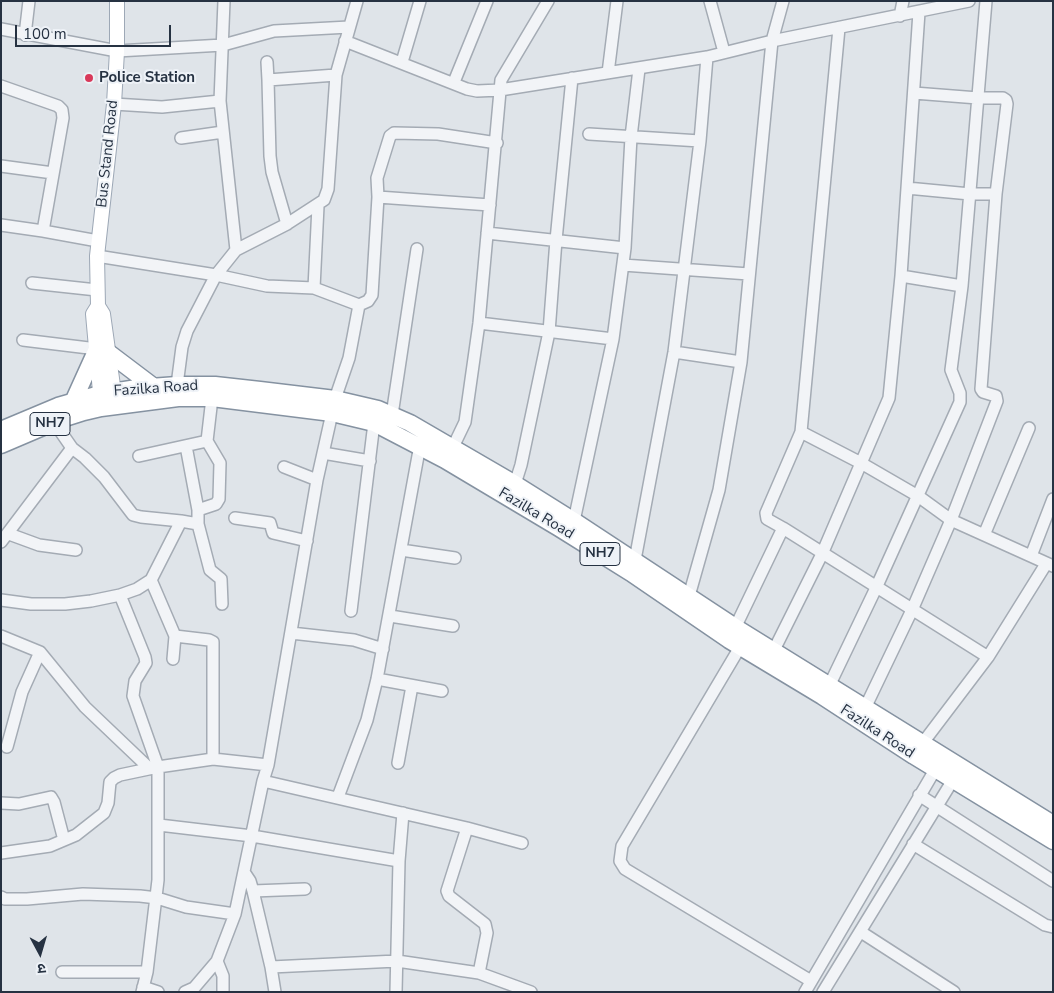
<!DOCTYPE html>
<meta charset="utf-8">
<style>
body{margin:0}
#map{position:relative;width:1054px;height:993px;overflow:hidden;background:#dfe4e9;font-family:"Nunito Sans","Noto Sans Devanagari",sans-serif}
canvas{display:block}
.frame{position:absolute;inset:0;border:2px solid #263242;pointer-events:none}
.north{position:absolute;left:15px;top:928px;width:50px;height:50px;-webkit-text-stroke:4px #eef2f7;paint-order:stroke;rotate:174deg;font-size:14px;font-weight:700;line-height:20px;text-align:center;color:#263242}
.north::after{content:'';display:block;margin:auto;width:18px;height:22px;background:#263242;clip-path:polygon(50% 0,100% 100%,50% 72%,0 100%)}
.scale{position:absolute;left:15px;top:25px;width:156px;height:22px;box-sizing:border-box;border:2px solid #263242;border-top:0;padding-left:6px;font-size:15px;line-height:18px;white-space:nowrap;color:#263242;-webkit-text-stroke:4px #eef2f7;paint-order:stroke}
</style>
<div id="map">
<canvas width="1054" height="993"></canvas>
<div class="frame"></div>
<div class="north">उ</div>
<div class="scale">100 m</div>
</div>
<script>
const ctx = document.querySelector('canvas').getContext('2d');
ctx.lineJoin = 'round';
function poly(rows) {
  const path = new Path2D();
  for (const r of rows) {
    path.moveTo(r[0], r[1]);
    for (let i = 2; i < r.length; i += 2) path.lineTo(r[i], r[i + 1]);
  }
  return path;
}
function trace(path, color, width, dash) {
  ctx.strokeStyle = color;
  ctx.lineWidth = width;
  ctx.lineCap = dash ? 'butt' : 'round';
  ctx.setLineDash(dash || []);
  ctx.stroke(path);
}
function label(font, color, halo, rows, align = 'center') {
  ctx.font = font + ' "Nunito Sans",sans-serif';
  ctx.lineWidth = 4;
  ctx.setLineDash([]);
  ctx.textBaseline = 'middle';
  ctx.strokeStyle = halo;
  ctx.fillStyle = color;
  for (const [text, x, y, turn = 0] of rows) {
    ctx.save();
    ctx.translate(x, y);
    ctx.rotate((+turn || 0) * Math.PI / 180);
    ctx.textAlign = isNaN(turn) ? turn : align;
    if (halo) ctx.strokeText(text, 0, 0);
    ctx.fillText(text, 0, 0);
    ctx.restore();
  }
}
const minor = poly([
 [224,1,220,101,236,250],
 [710,1,724,52],
 [900,16,903,1],
 [1,29,117,51,223,45,274,31,349,27],
 [25,35,29,1],
 [345,41,467,89,477,91,500,90,707,57,772,41,969,1],
 [267,62,268,80,270,156,272,172,287,224],
 [402,62,420,1],
 [608,73,617,1],
 [268,80,336,75],
 [454,82,487,1],
 [1,86,58,106,62,110,63,118,43,231],
 [114,104,162,107,220,101],
 [589,134,700,141],
 [181,138,223,132],
 [1,166,53,173],
 [907,188,970,194,996,194],
 [378,197,377,178,390,136,394,133,438,134,497,143],
 [318,206,314,288,359,305,349,358,335,399],
 [1,225,43,231,98,241],
 [487,233,625,248],
 [97,256,216,275,236,250,287,224,324,200,328,189,336,75,357,1],
 [623,265,749,274],
 [901,276,962,286],
 [32,283,97,290],
 [359,305,368,301,372,295,378,197,490,205],
 [479,323,613,339],
 [23,340,97,349],
 [674,352,741,362],
 [177,385,182,347,187,331,216,275,267,286,314,288],
 [392,415,417,249],
 [801,432,861,463,918,496,951,520,1053,566],
 [186,446,198,510,198,524,210,570,221,579,222,604],
 [453,447,465,422,479,323,501,80,548,1],
 [72,448,85,458,104,477,133,515,141,517,181,521],
 [323,453,370,461],
 [139,456,207,441,212,398],
 [284,467,317,480],
 [515,484,521,465,549,332,556,240,572,78],
 [198,510,216,504,219,499,220,463,207,441],
 [235,518,270,523,273,533,307,541],
 [574,521,613,339,625,248,631,137,639,69],
 [783,528,988,657],
 [9,534,39,545,76,550],
 [984,535,1029,428],
 [1,542,72,448,54,422],
 [401,550,455,558],
 [1031,556,1053,499],
 [635,560,674,352,700,141,707,57],
 [120,595,145,657,146,663,135,681,133,696,158,767,158,880,147,972,142,992],
 [689,596,719,490,741,362,772,41,783,1],
 [1,600,31,604,65,604,91,601,120,595,137,589,151,580],
 [351,611,374,423],
 [390,616,453,626],
 [733,632,783,528,767,519,766,513,801,432,839,28],
 [291,633,354,640,383,649],
 [1,636,40,652,85,707,149,768],
 [175,636,209,640,213,642,213,759],
 [743,642,622,846,620,861,625,869,811,981],
 [774,650,822,554,889,398,901,276,919,12],
 [173,659,175,636,151,580,181,521,198,524],
 [377,679,442,691],
 [830,684,876,588,960,402,960,393,951,370,962,286,986,1],
 [865,708,912,610,951,520,997,401,996,396,983,392,981,389,996,194,1007,104,1006,100,1003,98,978,98,914,93],
 [922,744,988,657,1046,564],
 [7,747,22,692,40,652],
 [398,763,412,686],
 [263,781,467,828,522,843],
 [919,795,1053,881],
 [338,797,367,720,377,679,420,445],
 [1,803,19,804,51,797,54,802,64,840],
 [159,825,252,836,399,861,396,992],
 [467,828,447,891,449,896,485,924,487,933,479,973],
 [913,844,1045,925,1053,927],
 [1,853,50,846,76,835,104,813,108,803,110,782,114,778,120,775,158,767,213,759,268,765],
 [399,861,403,813],
 [244,872,250,881,253,891,271,967,275,992],
 [253,891,305,889],
 [1,897,5,899,27,899,83,894,140,896,157,898,186,907,235,914],
 [861,932,954,992],
 [217,961,223,976,223,992],
 [271,967,397,961,479,973,531,992],
 [62,972,147,972],
 [143,987,158,992],
 [185,992,194,988,217,961,235,914,263,781,268,765,317,480,332,413],
 [805,992,939,763],
 [823,992,956,775]
]);
const major = poly([
 [98,306,103,314,115,400],
 [101,403,93,314,98,306,97,256,114,104,117,51,117,1]
]);
const highway = poly([
 [109,353,154,387],
 [73,402,97,349],
 [1,430,58,406,100,394,137,388,177,385,215,385,260,390,335,399,378,409,410,423,515,484,574,521,735,627,1053,824],
 [1,445,62,419,84,412,101,408,178,398,212,398,332,413,374,423,445,460,559,528,631,573,729,640,822,696,914,756,1053,841]
]);
const markers = [
 [89,78,5,"#d9395a"]
];
const shields = [
 [50,424,40],
 [600,554,40]
];
const shieldNames = [
 ["NH7",50,424],
 ["NH7",600,554]
];
const poiNames = [
 ["Police Station",99,78]
];
const streetNames = [
 ["Bus Stand Road",108,154,-84],
 ["Fazilka Road",156,389,-4],
 ["Fazilka Road",536,514,31],
 ["Fazilka Road",877,732,33]
];
trace(minor, '#a4abb4', 14);
trace(major, '#9da8b6', 16);
trace(highway, '#8592a1', 19);
trace(minor, '#f2f4f7', 11);
trace(major, '#fff', 14);
trace(highway, '#fff', 16);
for (const [x, y, r, color] of markers) {
  const dot = new Path2D();
  dot.arc(x, y, r, 0, 2 * Math.PI);
  ctx.fillStyle = color;
  ctx.fill(dot);
  trace(dot, '#eef2f7', 2);
}
for (const [x, y, w] of shields) {
  const box = new Path2D();
  box.roundRect(x - w / 2, y - 11.5, w, 23, 4);
  ctx.fillStyle = '#eef2f7';
  ctx.fill(box);
  trace(box, '#263242', 1);
}
label('bold 14px', '#263242', null, shieldNames);
label('bold 15px', '#263242', '#eef2f7', poiNames, 'left');
label('15px', '#263242', '#eef2f7', streetNames);
</script>
